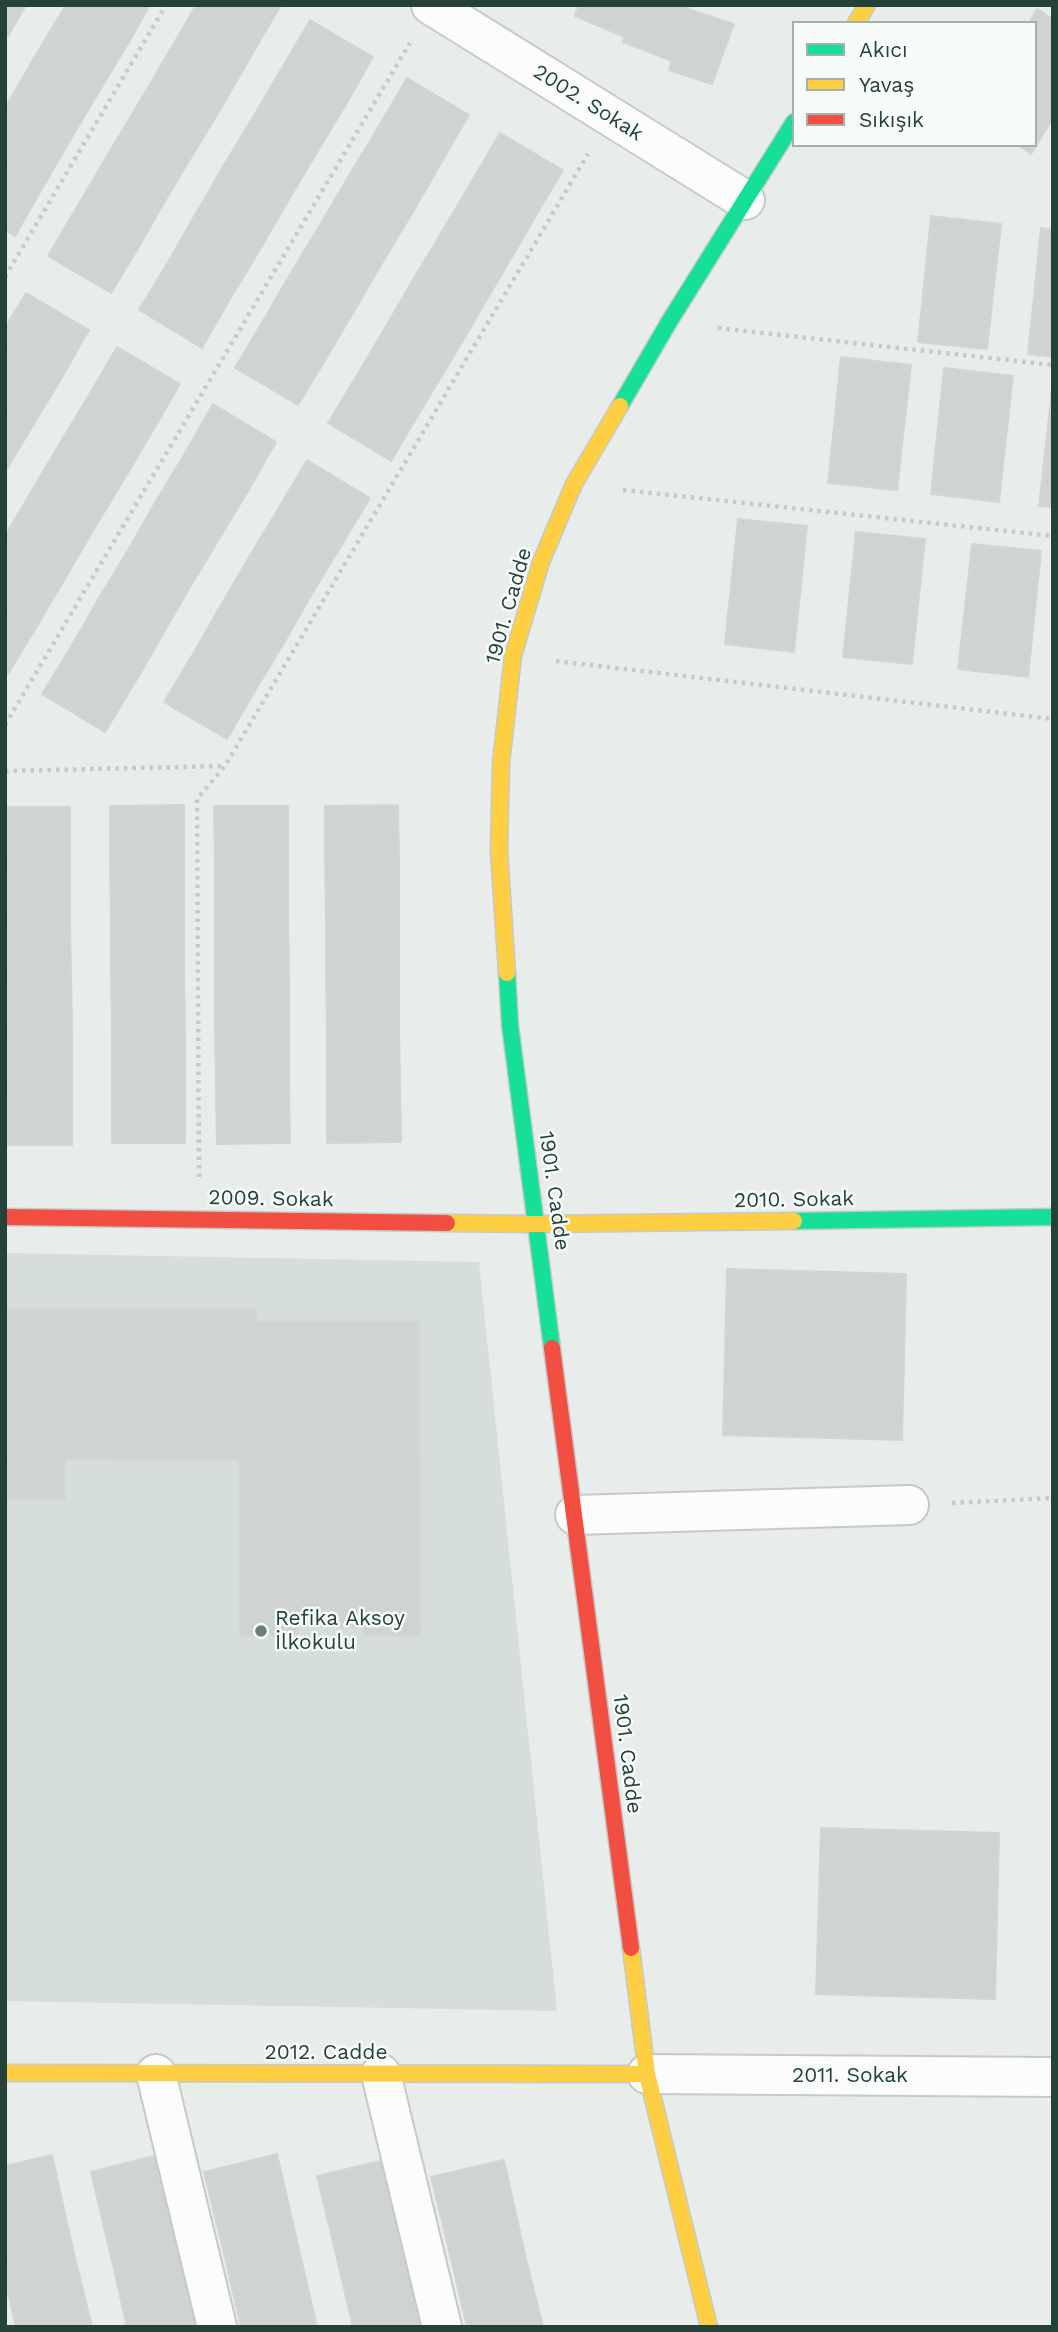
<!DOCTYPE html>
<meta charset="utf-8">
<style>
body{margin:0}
#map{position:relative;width:1058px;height:2332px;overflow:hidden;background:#e8edeb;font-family:"Work Sans",sans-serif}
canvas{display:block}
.frame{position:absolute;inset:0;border:7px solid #24423a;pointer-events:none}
.legend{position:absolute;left:792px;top:21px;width:245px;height:126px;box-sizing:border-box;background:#f7fbf9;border:2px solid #a3b1ad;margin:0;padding:9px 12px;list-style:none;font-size:21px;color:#24423a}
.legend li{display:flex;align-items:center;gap:14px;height:35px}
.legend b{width:35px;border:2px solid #a3b1ad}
</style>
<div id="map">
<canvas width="1058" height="2332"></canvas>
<div class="frame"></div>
<ul class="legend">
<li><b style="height:9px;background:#16e098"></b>Akıcı</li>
<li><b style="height:9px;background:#ffcf43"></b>Yavaş</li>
<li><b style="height:9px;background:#f24e42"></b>Sıkışık</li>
</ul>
</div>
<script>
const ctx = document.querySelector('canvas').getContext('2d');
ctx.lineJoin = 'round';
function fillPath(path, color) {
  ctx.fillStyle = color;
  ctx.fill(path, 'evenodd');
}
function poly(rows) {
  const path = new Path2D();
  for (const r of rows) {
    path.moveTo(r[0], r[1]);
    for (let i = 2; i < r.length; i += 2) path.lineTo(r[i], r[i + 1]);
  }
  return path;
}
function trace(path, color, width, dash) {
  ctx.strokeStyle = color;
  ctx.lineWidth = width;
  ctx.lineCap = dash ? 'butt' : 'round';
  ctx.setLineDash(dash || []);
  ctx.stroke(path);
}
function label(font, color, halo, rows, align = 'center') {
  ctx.font = font + ' "Work Sans",sans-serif';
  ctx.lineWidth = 5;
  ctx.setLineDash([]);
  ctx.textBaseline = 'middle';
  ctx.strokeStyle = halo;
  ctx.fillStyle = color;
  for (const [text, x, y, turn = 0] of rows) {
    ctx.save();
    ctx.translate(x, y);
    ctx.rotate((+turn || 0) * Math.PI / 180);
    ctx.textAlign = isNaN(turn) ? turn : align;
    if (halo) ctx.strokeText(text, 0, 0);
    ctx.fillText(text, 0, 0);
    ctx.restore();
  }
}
const built = poly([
 [5,1253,479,1262,557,2011,5,2001]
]);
const building = poly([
 [5,5,26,5,8,36,5,34,5,5],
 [66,5,129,42,100,90,37,53,66,5],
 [67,5,150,5,129,42,67,5],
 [196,5,281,5,254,51,191,14,196,5],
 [579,5,635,5,625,37,575,16,579,5],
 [635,5,689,5,672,61,623,42,635,5],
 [688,9,734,24,712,84,669,70,688,9],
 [1037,9,1053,19,1053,118,1031,154,1018,145,1035,145,1035,23,1029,23,1037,9],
 [191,14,254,51,226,100,163,62,191,14],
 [310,20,373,57,345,106,282,68,310,20],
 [37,53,100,90,71,139,9,101,37,53],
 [163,62,226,100,197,148,134,111,163,62],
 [282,68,345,106,316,154,253,117,282,68],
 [407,78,469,115,441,163,379,126,407,78],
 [9,101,71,139,43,187,5,164,5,107,9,101],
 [134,111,197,148,168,196,105,159,134,111],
 [253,117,316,154,287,203,224,165,253,117],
 [379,126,441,163,413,212,350,174,379,126],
 [500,133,563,170,534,219,472,181,500,133],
 [105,159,168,196,140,245,77,207,105,159],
 [5,164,43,187,15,236,5,230,5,164],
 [224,165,287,203,259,251,196,213,224,165],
 [350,174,413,212,384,260,321,223,350,174],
 [472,181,534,219,506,267,443,230,472,181],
 [77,207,140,245,111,293,48,256,77,207],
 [196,213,259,251,230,299,168,262,196,213],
 [931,216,1001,224,987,349,918,342,931,216],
 [321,223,384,260,356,308,292,271,321,223],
 [1041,228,1053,230,1053,357,1028,354,1041,228],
 [443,230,506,267,478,315,414,278,443,230],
 [168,262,230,299,202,348,139,310,168,262],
 [292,271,356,308,327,357,264,319,292,271],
 [414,278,478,315,449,364,386,326,414,278],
 [26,293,89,330,61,379,5,346,5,328,26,293],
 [264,319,327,357,298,405,235,368,264,319],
 [386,326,449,364,420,412,357,375,386,326],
 [5,346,61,379,32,427,5,411,5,346],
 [117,347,180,384,152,432,89,395,117,347],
 [841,357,911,365,897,490,828,483,841,357],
 [944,368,1013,376,999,502,931,494,944,368],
 [357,375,420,412,391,461,328,423,357,375],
 [1053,381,1053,507,1039,506,1053,381],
 [89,395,152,432,123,481,60,443,89,395],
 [213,404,276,442,248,491,185,453,213,404],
 [5,411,32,427,5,472,5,411],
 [60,443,123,481,94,529,31,492,60,443],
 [185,453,248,491,219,539,156,501,185,453],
 [307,460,370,498,341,546,278,509,307,460],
 [31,492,94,529,66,577,5,541,5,536,31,492],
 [156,501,219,539,190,587,128,550,156,501],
 [278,509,341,546,312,594,249,557,278,509],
 [738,519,807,526,794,652,725,644,738,519],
 [856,532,925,539,912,664,843,657,856,532],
 [5,541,66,577,37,626,5,607,5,541],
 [972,544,1041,551,1028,677,958,669,972,544],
 [128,550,190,587,162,636,99,598,128,550],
 [249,557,312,594,284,643,221,605,249,557],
 [99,598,162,636,134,684,71,647,99,598],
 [221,605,284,643,255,691,193,654,221,605],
 [5,607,37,626,8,674,5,672,5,607],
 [71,647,134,684,105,732,42,694,71,647],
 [193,654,255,691,227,739,164,702,193,654],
 [184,805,184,862,110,862,110,806,184,805],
 [398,805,399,861,325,862,325,806,398,805],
 [214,806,288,806,288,862,215,863,214,806],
 [5,807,70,807,70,863,5,864,5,807],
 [399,861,399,918,326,918,325,862,399,861],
 [110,862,184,862,184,918,111,919,110,862],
 [288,862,288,918,215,919,215,863,288,862],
 [70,863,70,919,5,920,5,864,70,863],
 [184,918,184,974,111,975,111,919,184,918],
 [288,918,289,975,215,975,215,919,288,918],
 [326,918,399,918,399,974,326,974,326,918],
 [70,919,71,976,5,976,5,920,70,919],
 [184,974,185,1031,112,1031,111,975,184,974],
 [326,974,399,974,399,1030,327,1030,326,974],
 [215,975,289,975,289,1031,215,1031,215,975],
 [5,976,71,976,72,1032,5,1032,5,976],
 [327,1030,399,1030,400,1087,327,1087,327,1030],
 [112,1031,185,1031,185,1087,112,1087,112,1031],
 [215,1031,289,1031,289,1087,216,1087,215,1031],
 [5,1032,72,1032,72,1088,5,1088,5,1032],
 [112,1087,185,1087,185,1143,112,1143,112,1087],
 [216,1087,289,1087,290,1143,217,1144,216,1087],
 [327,1087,400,1087,401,1142,327,1143,327,1087],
 [5,1088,72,1088,72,1145,5,1145,5,1088],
 [727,1269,906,1274,902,1440,723,1435,727,1269],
 [5,1309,256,1309,256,1460,5,1459,5,1309],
 [256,1322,419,1322,420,1636,364,1635,364,1627,297,1627,297,1635,240,1636,239,1459,256,1460,256,1322],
 [5,1459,65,1459,65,1499,5,1499,5,1459],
 [821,1828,999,1833,995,1999,816,1994,821,1828],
 [162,2154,184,2244,112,2261,91,2172,162,2154],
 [277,2154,298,2245,226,2262,204,2172,277,2154],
 [52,2155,72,2245,5,2261,5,2166,52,2155],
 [389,2159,410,2250,339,2267,317,2176,389,2159],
 [504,2160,524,2250,453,2267,431,2177,504,2160],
 [184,2244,203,2327,127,2327,112,2261,184,2244],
 [72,2245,92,2327,16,2327,5,2281,5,2261,72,2245],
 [298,2245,317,2327,241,2327,226,2262,298,2245],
 [410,2250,429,2327,353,2327,339,2267,410,2250],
 [524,2250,543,2327,467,2327,453,2267,524,2250]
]);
const path = poly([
 [5,277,166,5],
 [718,328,1053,365],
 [623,490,1053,536],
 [556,661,1053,719],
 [5,725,410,43],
 [5,771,225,766],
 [199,1177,197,799,225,766,588,154],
 [952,1503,1053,1498]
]);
const street = poly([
 [431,5,745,200],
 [575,1515,909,1505],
 [156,2074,217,2327],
 [381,2074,442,2327],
 [647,2074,1053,2077]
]);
const fast = poly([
 [620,406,669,322,794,122],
 [507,973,510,1025,552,1348],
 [794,1221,1053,1217]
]);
const slow = poly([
 [856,23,867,5],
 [507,973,499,851,501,763,513,656,541,562,574,484,620,406],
 [447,1223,537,1224,794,1221],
 [631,1948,647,2074,709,2327],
 [5,2073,647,2074]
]);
const jam = poly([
 [5,1217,447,1223],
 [552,1348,631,1948]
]);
const markers = [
 [261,1631,7,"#697e78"]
];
const streetNames = [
 ["2002. Sokak",588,103,32],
 ["1901. Cadde",509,606,-74],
 ["1901. Cadde",554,1191,82],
 ["2009. Sokak",271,1199,1],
 ["2010. Sokak",794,1200,-1],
 ["1901. Cadde",627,1754,83],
 ["2012. Cadde",326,2053],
 ["2011. Sokak",850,2076]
];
const poiNames = [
 ["Refika Aksoy",275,1619],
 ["İlkokulu",275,1643]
];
fillPath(built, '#d6dedb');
fillPath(building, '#cfd4d2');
trace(building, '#d1d6d4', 2);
trace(street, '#c5cac8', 42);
trace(fast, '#c3cbc8', 19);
trace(slow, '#c3cbc8', 19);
trace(jam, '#c3cbc8', 19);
trace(path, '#c3ccca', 4.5, [3.5, 5]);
trace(street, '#fcfcfc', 38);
trace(fast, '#16e098', 16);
trace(slow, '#ffcf43', 16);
trace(jam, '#f24e42', 16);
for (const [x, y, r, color] of markers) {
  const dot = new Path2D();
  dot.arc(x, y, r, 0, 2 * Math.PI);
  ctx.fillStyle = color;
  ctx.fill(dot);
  trace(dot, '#f7fbf9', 2.5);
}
label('21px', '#24423a', '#f7fbf9', streetNames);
label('21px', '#24423a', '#f7fbf9', poiNames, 'left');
</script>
